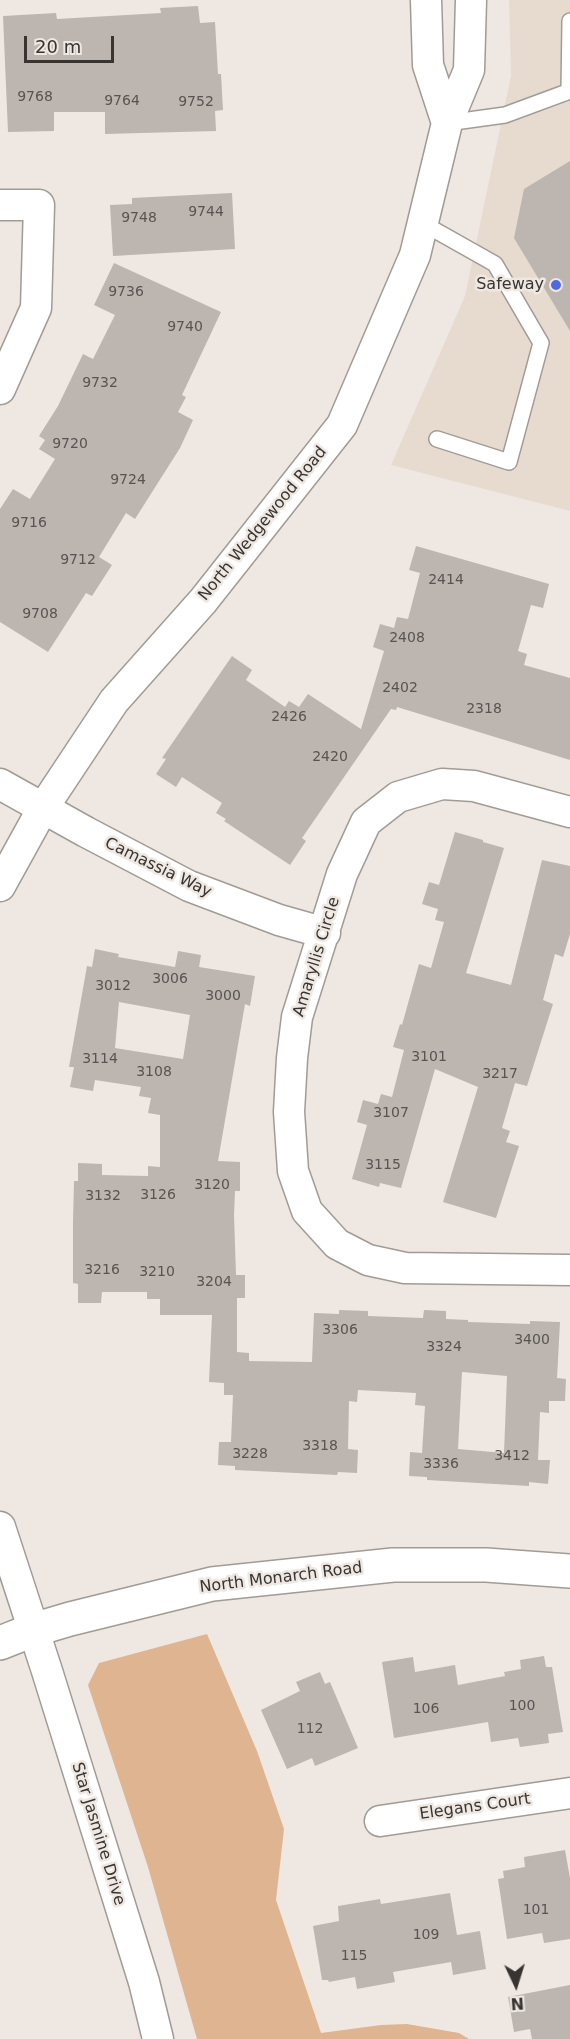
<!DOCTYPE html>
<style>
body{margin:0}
#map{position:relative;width:570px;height:2039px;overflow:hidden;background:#efe8e2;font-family:"DejaVu Sans",sans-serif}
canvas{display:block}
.north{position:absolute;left:486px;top:1955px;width:60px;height:60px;-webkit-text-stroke:4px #efe8e2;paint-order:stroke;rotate:176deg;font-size:16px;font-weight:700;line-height:24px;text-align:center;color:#373432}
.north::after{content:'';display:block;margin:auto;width:21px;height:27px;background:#373432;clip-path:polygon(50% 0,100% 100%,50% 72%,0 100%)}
.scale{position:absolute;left:24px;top:36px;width:90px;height:27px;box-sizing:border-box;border:3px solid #373432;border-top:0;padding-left:8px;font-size:18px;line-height:21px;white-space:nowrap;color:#373432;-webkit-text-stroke:4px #efe8e2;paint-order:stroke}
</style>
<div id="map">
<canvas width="570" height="2039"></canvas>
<div class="north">N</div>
<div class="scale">20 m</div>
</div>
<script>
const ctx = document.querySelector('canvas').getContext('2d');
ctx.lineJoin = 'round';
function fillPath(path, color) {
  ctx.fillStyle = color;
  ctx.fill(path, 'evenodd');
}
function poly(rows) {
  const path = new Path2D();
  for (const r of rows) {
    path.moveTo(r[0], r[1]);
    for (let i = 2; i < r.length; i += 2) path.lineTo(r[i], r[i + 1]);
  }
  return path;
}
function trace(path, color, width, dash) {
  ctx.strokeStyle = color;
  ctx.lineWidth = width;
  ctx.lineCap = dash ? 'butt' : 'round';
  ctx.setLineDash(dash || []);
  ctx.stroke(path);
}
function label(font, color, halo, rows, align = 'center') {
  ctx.font = font + ' "DejaVu Sans",sans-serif';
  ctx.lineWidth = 5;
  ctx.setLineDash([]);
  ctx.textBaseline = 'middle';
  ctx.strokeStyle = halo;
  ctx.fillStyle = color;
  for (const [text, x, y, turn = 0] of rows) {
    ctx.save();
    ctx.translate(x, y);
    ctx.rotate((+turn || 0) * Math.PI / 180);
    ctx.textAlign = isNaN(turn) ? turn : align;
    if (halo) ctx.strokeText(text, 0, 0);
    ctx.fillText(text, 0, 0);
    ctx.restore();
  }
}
const built = poly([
 [509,0,570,0,570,511,391,465,465,296,511,76]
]);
const green = poly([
 [207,1634,257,1751,284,1829,276,1900,321,2033,381,2025,407,2024,459,2033,469,2039,197,2039,148,1867,88,1685,99,1663]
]);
const building = poly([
 [198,6,200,23,215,22,218,74,221,74,223,110,215,111,216,131,105,134,105,112,54,112,54,131,8,132,3,16,56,13,57,19,161,13,160,8],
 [570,161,570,331,514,238,524,189],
 [232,193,235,249,113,256,110,205,132,204,132,198],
 [114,263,221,312,182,395,186,397,178,412,193,420,180,448,135,519,126,513,99,557,112,565,92,596,86,593,48,652,0,622,0,509,13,489,30,499,55,459,39,449,45,440,39,436,58,406,83,354,93,359,115,315,94,305],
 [416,546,549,584,543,608,531,605,518,651,527,654,524,665,570,678,570,760,397,707,396,710,391,709,302,838,306,841,290,865,224,821,226,819,216,813,222,803,182,777,176,787,156,774,166,759,162,758,232,656,252,670,246,680,285,707,289,701,299,707,308,694,361,729,384,651,373,647,380,624,394,628,397,617,408,619,420,573,409,570],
 [455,832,483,840,483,842,504,848,466,973,511,985,542,860,570,866,570,934,563,957,555,954,543,1000,553,1004,527,1086,515,1083,502,1128,510,1131,506,1142,519,1146,496,1218,443,1202,478,1087,435,1069,401,1188,380,1183,379,1187,352,1179,367,1125,357,1122,363,1100,378,1104,381,1094,392,1097,404,1050,393,1047,400,1024,402,1025,419,964,431,968,444,922,435,920,438,909,422,904,429,882,439,885],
 [95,949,119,954,118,957,175,967,178,951,201,955,199,967,255,976,250,1006,245,1004,218,1161,240,1162,240,1191,235,1191,234,1215,236,1275,245,1275,245,1298,237,1298,237,1352,249,1353,249,1361,312,1362,314,1313,339,1314,339,1310,368,1311,368,1316,423,1318,424,1310,446,1311,446,1319,468,1320,468,1322,530,1324,530,1321,560,1322,557,1378,566,1379,565,1401,549,1401,549,1413,540,1412,538,1460,550,1460,548,1484,529,1482,529,1486,427,1480,427,1477,409,1476,410,1452,422,1453,425,1406,415,1405,416,1393,358,1390,357,1402,349,1401,348,1449,358,1450,357,1473,338,1472,337,1475,235,1470,235,1466,218,1465,219,1442,231,1442,233,1395,224,1395,224,1383,209,1382,212,1315,160,1315,160,1299,147,1299,147,1292,102,1292,101,1303,78,1303,78,1284,73,1283,73,1223,74,1181,78,1181,78,1163,102,1164,102,1175,148,1176,148,1166,160,1167,160,1115,148,1113,151,1098,139,1096,141,1087,95,1080,93,1091,70,1087,74,1067,69,1067,87,966,92,967],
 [119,1002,190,1015,183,1059,115,1048],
 [462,1372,507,1376,504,1453,458,1449],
 [544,1656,546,1667,552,1667,563,1732,548,1734,549,1743,520,1747,518,1738,491,1742,488,1722,394,1738,382,1662,413,1657,415,1672,455,1665,458,1685,505,1676,504,1672,521,1669,520,1660],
 [320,1672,325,1684,330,1682,358,1748,315,1766,312,1758,287,1769,261,1710,300,1691,296,1682],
 [565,1850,570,1878,570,1939,544,1943,542,1933,507,1939,498,1879,504,1878,503,1871,525,1867,524,1857],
 [450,1893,457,1935,480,1931,486,1969,453,1975,451,1962,393,1972,395,1982,357,1989,355,1977,329,1982,328,1980,322,1980,313,1926,339,1921,338,1906,380,1899,381,1904],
 [570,1985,570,2039,532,2039,530,2029,514,2032,508,1997]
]);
const service = poly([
 [569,91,570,21],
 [447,123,505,115,570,91],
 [424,224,495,264,541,343,509,462,437,439]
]);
const minor = poly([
 [426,0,428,65,447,123],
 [0,205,39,205,36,308,0,389],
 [0,784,86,832,189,886,279,920,325,933],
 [570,812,474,786,442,784,398,797,366,822,342,874,297,1017,292,1058,289,1112,293,1171,307,1211,337,1244,368,1260,405,1268,570,1270],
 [0,886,43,808,114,701,203,601,342,425,415,255,447,123,469,70,471,0],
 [0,1527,47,1671,144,1982,158,2039],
 [380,1821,570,1793]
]);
const tertiary = poly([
 [0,1643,33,1630,70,1619,212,1584,393,1565,486,1565,570,1571]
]);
const markers = [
 [556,285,6,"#5269de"]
];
const numberNames = [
 ["9768",35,97],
 ["9764",122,101],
 ["9752",196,102],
 ["9744",206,212],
 ["9748",139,218],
 ["9736",126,292],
 ["9740",185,327],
 ["9732",100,383],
 ["9720",70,444],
 ["9724",128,480],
 ["9716",29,523],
 ["9712",78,560],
 ["2414",446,580],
 ["9708",40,614],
 ["2408",407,638],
 ["2402",400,688],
 ["2318",484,709],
 ["2426",289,717],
 ["2420",330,757],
 ["3006",170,979],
 ["3012",113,986],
 ["3000",223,996],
 ["3101",429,1057],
 ["3114",100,1059],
 ["3108",154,1072],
 ["3217",500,1074],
 ["3107",391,1113],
 ["3115",383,1165],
 ["3120",212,1185],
 ["3126",158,1195],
 ["3132",103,1196],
 ["3216",102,1270],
 ["3210",157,1272],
 ["3204",214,1282],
 ["3306",340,1330],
 ["3400",532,1340],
 ["3324",444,1347],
 ["3318",320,1446],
 ["3228",250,1454],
 ["3412",512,1456],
 ["3336",441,1464],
 ["100",522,1706],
 ["106",426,1709],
 ["112",310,1729],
 ["101",536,1910],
 ["109",426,1935],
 ["115",354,1956]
];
const poiNames = [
 ["Safeway",544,285]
];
const streetNames = [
 ["North Wedgewood Road",263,524,-51],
 ["Camassia Way",158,868,26],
 ["Amaryllis Circle",317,957,-73],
 ["North Monarch Road",281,1578,-7],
 ["Elegans Court",475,1807,-8],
 ["Star Jasmine Drive",98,1834,73]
];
fillPath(built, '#e7dbd0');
fillPath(green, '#dfb491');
fillPath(building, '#bcb5b0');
trace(service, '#a19b96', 18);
trace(minor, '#a19b96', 33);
trace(tertiary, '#a19b96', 36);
trace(service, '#fff', 15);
trace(minor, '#fff', 30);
trace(tertiary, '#fff', 33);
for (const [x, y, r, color] of markers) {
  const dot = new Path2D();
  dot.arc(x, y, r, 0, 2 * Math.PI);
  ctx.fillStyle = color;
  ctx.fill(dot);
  trace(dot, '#efe8e2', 2);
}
label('14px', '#585452', null, numberNames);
label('16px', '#373432', '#efe8e2', poiNames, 'right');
label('16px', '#373432', '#efe8e2', streetNames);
</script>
